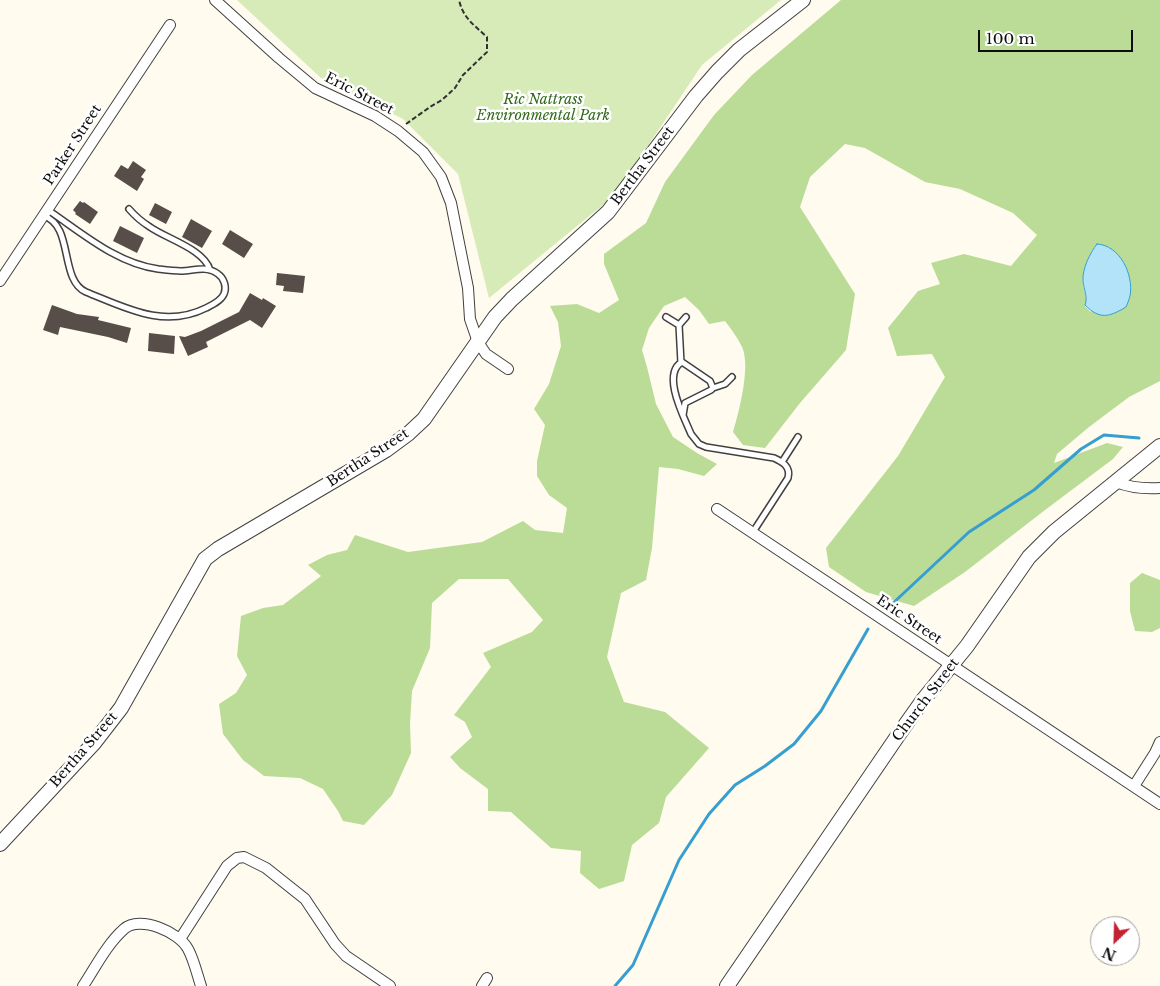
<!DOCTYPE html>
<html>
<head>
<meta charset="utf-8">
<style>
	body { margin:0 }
	#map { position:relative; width:1160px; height:986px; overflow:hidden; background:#fffbef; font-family:"Libre Baskerville",serif }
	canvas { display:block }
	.north { position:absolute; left:1090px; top:916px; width:50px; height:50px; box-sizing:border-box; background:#fff; border:1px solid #9f9f9f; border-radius:50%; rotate:204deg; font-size:14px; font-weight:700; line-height:20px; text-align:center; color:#0e0e0e }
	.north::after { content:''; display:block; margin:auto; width:18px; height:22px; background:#c32234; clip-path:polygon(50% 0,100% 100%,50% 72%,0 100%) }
	.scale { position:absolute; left:978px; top:30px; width:155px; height:22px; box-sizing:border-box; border:2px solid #0e0e0e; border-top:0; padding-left:6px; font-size:15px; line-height:18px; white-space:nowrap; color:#0e0e0e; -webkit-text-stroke:4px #fff; paint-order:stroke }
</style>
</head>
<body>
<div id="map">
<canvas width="1160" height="986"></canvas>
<div class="north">N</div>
<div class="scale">100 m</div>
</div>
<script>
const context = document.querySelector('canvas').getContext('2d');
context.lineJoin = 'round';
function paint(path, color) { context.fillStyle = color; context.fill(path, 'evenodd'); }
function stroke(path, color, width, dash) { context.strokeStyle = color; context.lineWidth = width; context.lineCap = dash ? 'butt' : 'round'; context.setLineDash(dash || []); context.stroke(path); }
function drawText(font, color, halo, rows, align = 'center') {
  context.font = font + ' "Libre Baskerville",serif'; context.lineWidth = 5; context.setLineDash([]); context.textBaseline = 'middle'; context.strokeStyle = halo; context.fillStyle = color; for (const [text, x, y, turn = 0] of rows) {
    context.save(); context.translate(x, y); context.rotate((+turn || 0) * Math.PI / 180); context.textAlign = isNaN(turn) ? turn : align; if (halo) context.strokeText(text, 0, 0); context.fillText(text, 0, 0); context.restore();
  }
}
paint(new Path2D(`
	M237,0h544l-79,65 -87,130 -126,103 -31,-124 -55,-55 -82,-41z`), '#d6ebb7');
paint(new Path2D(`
	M841,0h319v381l-31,16 -40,30 -32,27 -3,9 53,-20 16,4 -10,12 -68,51 -80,62 -51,34 -48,-14 -37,-25 -3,-19 72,-92 47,-79 -13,-23 -35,2 -9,-28 30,-37 22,-7 -9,-21 33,-9 47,12 26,-31 -24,-22 -53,-24 -35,-7 -60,-34 -20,-4 -35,33 -10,30 55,87 -9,56 -46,53 -35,45 -22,-3 -10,-13c6,-20 18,-66 9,-85 -4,-9 -11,-18 -17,-26l-16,3 -10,-14 -14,-13 -21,9 -15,22 -7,22 5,17 9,37 17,33 24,16 20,11 -13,12 -26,-7 -19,-2 -7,81 -6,32 -25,13 -14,64 17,45 41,10 44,36 -43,49 -7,26 -27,22 -8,36 -25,8 -19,-16 1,-22 -30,-3 -40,-36 -23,-1v-22l-28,-21 -10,-11 22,-20 -7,-15 -11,-7 37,-48 -8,-14 49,-21 11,-12 -35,-41h-49l-27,24 -2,45 -18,43 -2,32 1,30 -19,42 -28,30 -21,-4 -5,-10 -15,-22 -23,-11 -36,-2 -21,-16 -20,-26 -4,-30 17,-11 11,-18 -10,-19 4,-40 22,-8 20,-3 38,-29 -13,-11 19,-10 20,-5 8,-15 53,17 74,-10 41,-21 12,9 28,3 4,-25 -18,-13 -12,-19v-15l8,-36 -11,-16 15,-25 12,-38 -3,-24 -8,-16 27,-2 22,9 20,-13 -15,-36v-10l42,-31 19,-41 49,-67 38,-40zM1093,249l-2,63 -6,-6c4,-10 -4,-19 -2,-29 2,-11 6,-18 10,-28z
	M1142,573l18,7v48l-8,4 -17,-1 -5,-20v-28z`), '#badc96');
const water = new Path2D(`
	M1097,244c23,1 37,31 33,52 -1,3 -2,7 -4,11 -17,10 -26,13 -41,-2 3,-8 -1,-15 -2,-24 -1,-12 7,-28 14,-37z`);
paint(water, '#b2e3f8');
stroke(water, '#379ed1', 1);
stroke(new Path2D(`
	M891,605l78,-73 65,-42 47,-41 23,-14 35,3
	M615,986l18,-21 46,-105 30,-46 26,-29 30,-19 29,-22 27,-33 47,-82`), '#379ed1', 3);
paint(new Path2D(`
	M133,161l13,9 -5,7 3,2 -7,12 -23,-15 7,-11 7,4z
	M80,201l3,2 1,-1 14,10 -8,12 -15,-10 1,-1 -3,-3z
	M155,203l17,9 -6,12 -17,-9z
	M191,219l21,12 -10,17 -20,-11z
	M120,226l24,12 -7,15 -24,-12z
	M230,230l23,14 -9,14 -22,-14z
	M277,273l28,3 -2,17 -20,-2 1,-5 -8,-1z
	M250,293l12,7 1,-2 13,8 -14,22 -12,-8 -44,22 2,5 -20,9 -9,-20 6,1 16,-6 38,-19z
	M52,305l25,9 22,3 -1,3 33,8 -4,15 -19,-6 -48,-10 -2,8 -15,-5z
	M149,333l26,3 -1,18 -26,-3z`), '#574e4a');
const service = new Path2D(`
	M129,209c6,7 13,13 21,18 17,12 54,22 60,43
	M44,216c30,10 15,64 42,76 40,16 78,37 120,16 6,-3 15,-7 18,-14 3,-7 0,-16 -6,-20 -11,-9 -25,-3 -37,-3 -8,0 -15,-1 -23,-2 -42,-6 -76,-36 -110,-59
	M666,317l13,8 7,-8
	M679,325l2,38
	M713,388l12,-4 7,-7
	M683,415l2,-12 26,-13 2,-2 -3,-7 -28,-19c-21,12 2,55 9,72l8,10 7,3 68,11c9,4 17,9 14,20l-35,54
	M782,462l16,-25`);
const minor = new Path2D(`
	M215,0l64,58 36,30 60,28 23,15 25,21 18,25 10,26 17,85 2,31 8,23 8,12 22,15
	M0,281l170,-256
	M1116,482c15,6 28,7 44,6
	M717,509l443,295
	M1134,786l21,-33 5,-11
	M180,939l47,-73 10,-8 7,-1 22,11 39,31 30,45 11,12 44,30
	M83,986c12,-18 24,-42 41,-57 16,-14 55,3 64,20 6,11 9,25 13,37
	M482,986l5,-8`);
const tertiary = new Path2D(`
	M0,844l94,-101 27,-35 84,-149 13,-10 168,-99 23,-17 15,-14 71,-102 17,-18 96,-87 88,-116 21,-24 22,-22 64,-50
	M727,986l172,-252 24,-34 44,-54 62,-89 25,-25 106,-86`);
stroke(service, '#414141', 8);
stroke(minor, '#414141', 12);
stroke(tertiary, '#414141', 16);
stroke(new Path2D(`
	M406,124l24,-17 12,-7 13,-12 8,-13 24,-23v-15c-13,-12 -24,-19 -28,-37`), '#303030', 2, [5, 2.5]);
stroke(service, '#fff', 5);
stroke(minor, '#fff', 10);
stroke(tertiary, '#fff', 14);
drawText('14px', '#0e0e0e', '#fff', [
	["Eric Street",359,94,27],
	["Parker Street",73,145,-57],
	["Bertha Street",643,166,-53],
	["Bertha Street",368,458,-33],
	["Eric Street",909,620,34],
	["Church Street",926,700,-53],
	["Bertha Street",84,750,-49]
]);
drawText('italic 14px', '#31681c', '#fff', [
	["Ric Nattrass",543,100],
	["Environmental Park",543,116]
]);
</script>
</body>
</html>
